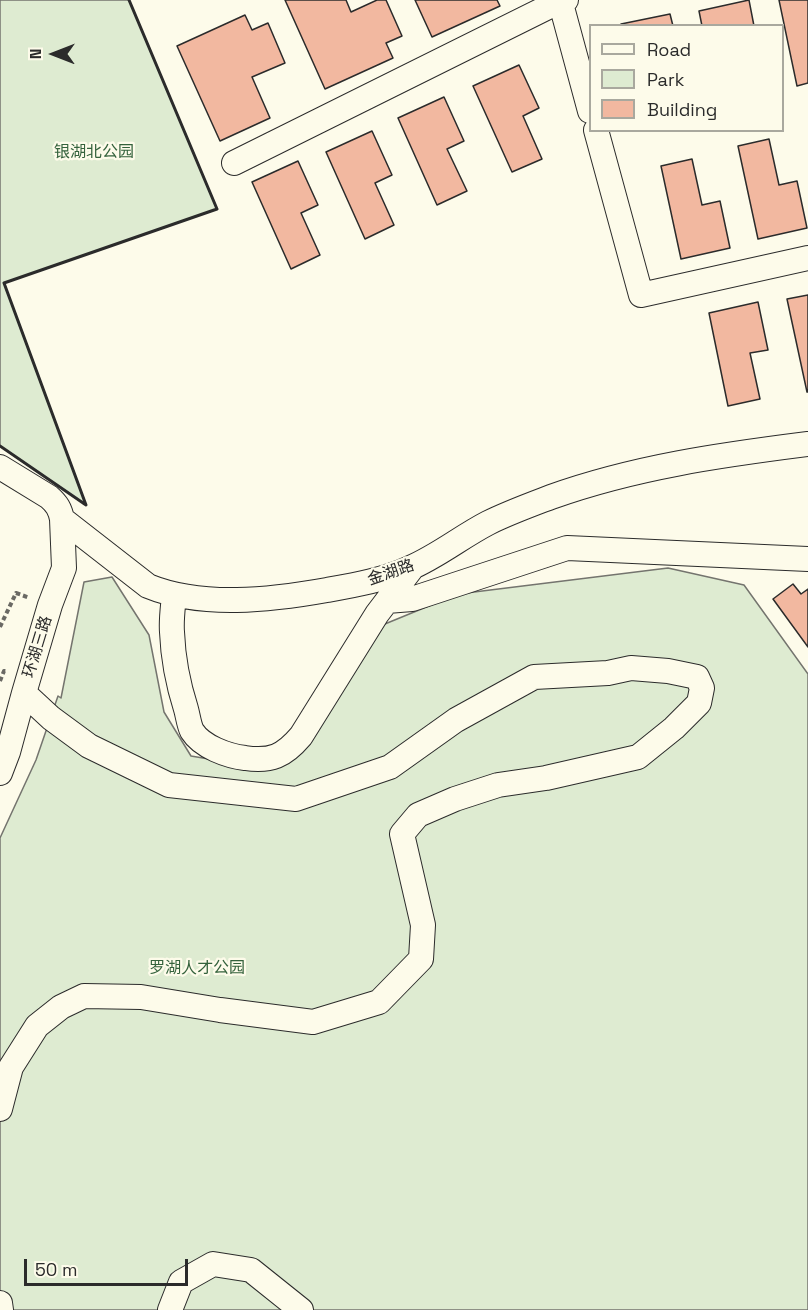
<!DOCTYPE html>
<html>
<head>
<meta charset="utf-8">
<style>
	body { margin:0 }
	#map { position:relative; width:808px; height:1310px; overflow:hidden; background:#fdfbea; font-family:"Space Grotesk",sans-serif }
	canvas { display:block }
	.legend { position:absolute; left:589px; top:24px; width:195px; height:108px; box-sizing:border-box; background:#fdfbea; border:2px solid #a9a89e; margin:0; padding:8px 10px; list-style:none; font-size:18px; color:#2b2b2b }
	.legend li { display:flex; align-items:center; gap:12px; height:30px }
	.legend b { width:30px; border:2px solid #a9a89e }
	.north { position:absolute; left:24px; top:24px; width:60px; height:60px; -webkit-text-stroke:4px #fdfbea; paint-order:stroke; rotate:270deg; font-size:16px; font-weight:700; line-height:24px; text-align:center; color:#2b2b2b }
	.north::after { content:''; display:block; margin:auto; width:21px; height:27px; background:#2b2b2b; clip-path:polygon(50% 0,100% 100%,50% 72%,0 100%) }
	.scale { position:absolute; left:24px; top:1259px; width:164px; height:27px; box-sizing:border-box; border:3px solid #2b2b2b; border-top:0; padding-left:8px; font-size:18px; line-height:21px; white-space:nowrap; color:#2b2b2b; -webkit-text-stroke:4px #fdfbea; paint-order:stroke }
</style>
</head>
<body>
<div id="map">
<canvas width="808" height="1310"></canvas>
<ul class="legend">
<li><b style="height:8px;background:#fdfbea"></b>Road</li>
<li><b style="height:16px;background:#deebd1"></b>Park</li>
<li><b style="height:16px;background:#f2b8a0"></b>Building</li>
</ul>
<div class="north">N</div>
<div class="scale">50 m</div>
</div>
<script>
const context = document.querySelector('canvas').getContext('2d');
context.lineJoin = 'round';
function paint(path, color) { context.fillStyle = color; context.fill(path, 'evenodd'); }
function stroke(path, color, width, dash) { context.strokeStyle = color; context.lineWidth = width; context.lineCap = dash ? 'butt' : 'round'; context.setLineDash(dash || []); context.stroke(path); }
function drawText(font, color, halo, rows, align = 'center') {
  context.font = font + ' "Space Grotesk","Noto Sans SC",sans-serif'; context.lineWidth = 4.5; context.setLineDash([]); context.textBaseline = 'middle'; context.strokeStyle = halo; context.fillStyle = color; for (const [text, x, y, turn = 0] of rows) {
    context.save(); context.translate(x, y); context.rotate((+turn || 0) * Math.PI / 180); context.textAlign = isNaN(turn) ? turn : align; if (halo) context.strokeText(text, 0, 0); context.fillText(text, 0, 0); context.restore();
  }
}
const green = new Path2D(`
	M0,0h129l88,209 -213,74 82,222 -86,-59z
	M668,568l76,17 64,89v636h-808v-472l36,-78 22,-64 3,2 23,-116 28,-5 37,58 15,77 27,44 77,13 112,-143 78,-32z`);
paint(green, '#deebd1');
stroke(green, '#74746e', 1.5);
const building = new Path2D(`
	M285,0h61l5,12 26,-12h9l16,36 -16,7 7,15 -68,31z
	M415,0h82l3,6 -68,31z
	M749,0l5,26h-52l-3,-15z
	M779,0h29v83l-11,3z
	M670,14l3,12h-52v-2z
	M245,15l7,15 16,-7 17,40 -33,14 18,41 -50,23 -43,-95z
	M519,65l20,43 -16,8 19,43 -30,13 -39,-86z
	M444,97l20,44 -17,8 20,42 -30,14 -39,-87z
	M372,131l20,44 -17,8 19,42 -29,14 -39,-87z
	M769,139l10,46 18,-4 10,47 -49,11 -20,-93z
	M692,159l10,46 18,-4 10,47 -49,11 -20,-93z
	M298,161l20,44 -17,8 19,42 -29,14 -39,-87z
	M808,295v97h-1l-20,-93z
	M758,302l10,48 -18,3 10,46 -32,7 -19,-93z
	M793,584l8,10 7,-5v58l-35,-48z`);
paint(building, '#f2b8a0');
stroke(building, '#2b2b2b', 1.5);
const minor = new Path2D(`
	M560,0l30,111
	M596,130l45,165 167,-37
	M234,163l326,-162 6,-1
	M0,467l49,30c8,7 11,12 13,22l86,67c54,22 123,14 179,4 28,-5 57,-10 83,-22 28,-12 51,-31 78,-45 20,-10 42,-18 63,-26 84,-30 170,-42 257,-53
	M174,595c-1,12 -3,25 -2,37 1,26 6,52 14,77 2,7 3,16 6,22 10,16 36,25 53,27 26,4 39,-2 56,-22l76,-122 35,-46
	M387,601l25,-2 155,-51 241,11
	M0,773l8,-21 16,-59 26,-88 14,-37 -2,-49
	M0,1109l11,-42 26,-41 24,-19 23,-11 57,1 79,13 93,12 66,-20 42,-43 2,-34 -21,-91 16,-19 37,-16 43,-14 48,-7 92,-21 36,-29 25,-25 3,-15 -5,-11 -29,-6 -37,-3 -23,5 -74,4 -78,43 -66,47 -94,32 -127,-14 -80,-39 -38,-28 -27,-25
	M0,1303l1,7
	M170,1310l11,-28 32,-18 38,6 50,40`);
stroke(minor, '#2b2b2b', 26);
stroke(new Path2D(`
	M0,627l16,-34 14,5
	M0,681l4,-10 4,1`), '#6a6964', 4, [4.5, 3]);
stroke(minor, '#fdfbea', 24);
stroke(new Path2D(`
	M0,446l86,59 -82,-222 213,-74 -88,-209`), '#2b2b2b', 3);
drawText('16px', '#34623c', '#fdfbea', [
	["银湖北公园",94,153],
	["罗湖人才公园",197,969]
]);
drawText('16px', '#2b2b2b', '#fdfbea', [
	["金湖路",391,573,-19],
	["环湖三路",38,647,-73]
]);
</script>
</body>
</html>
